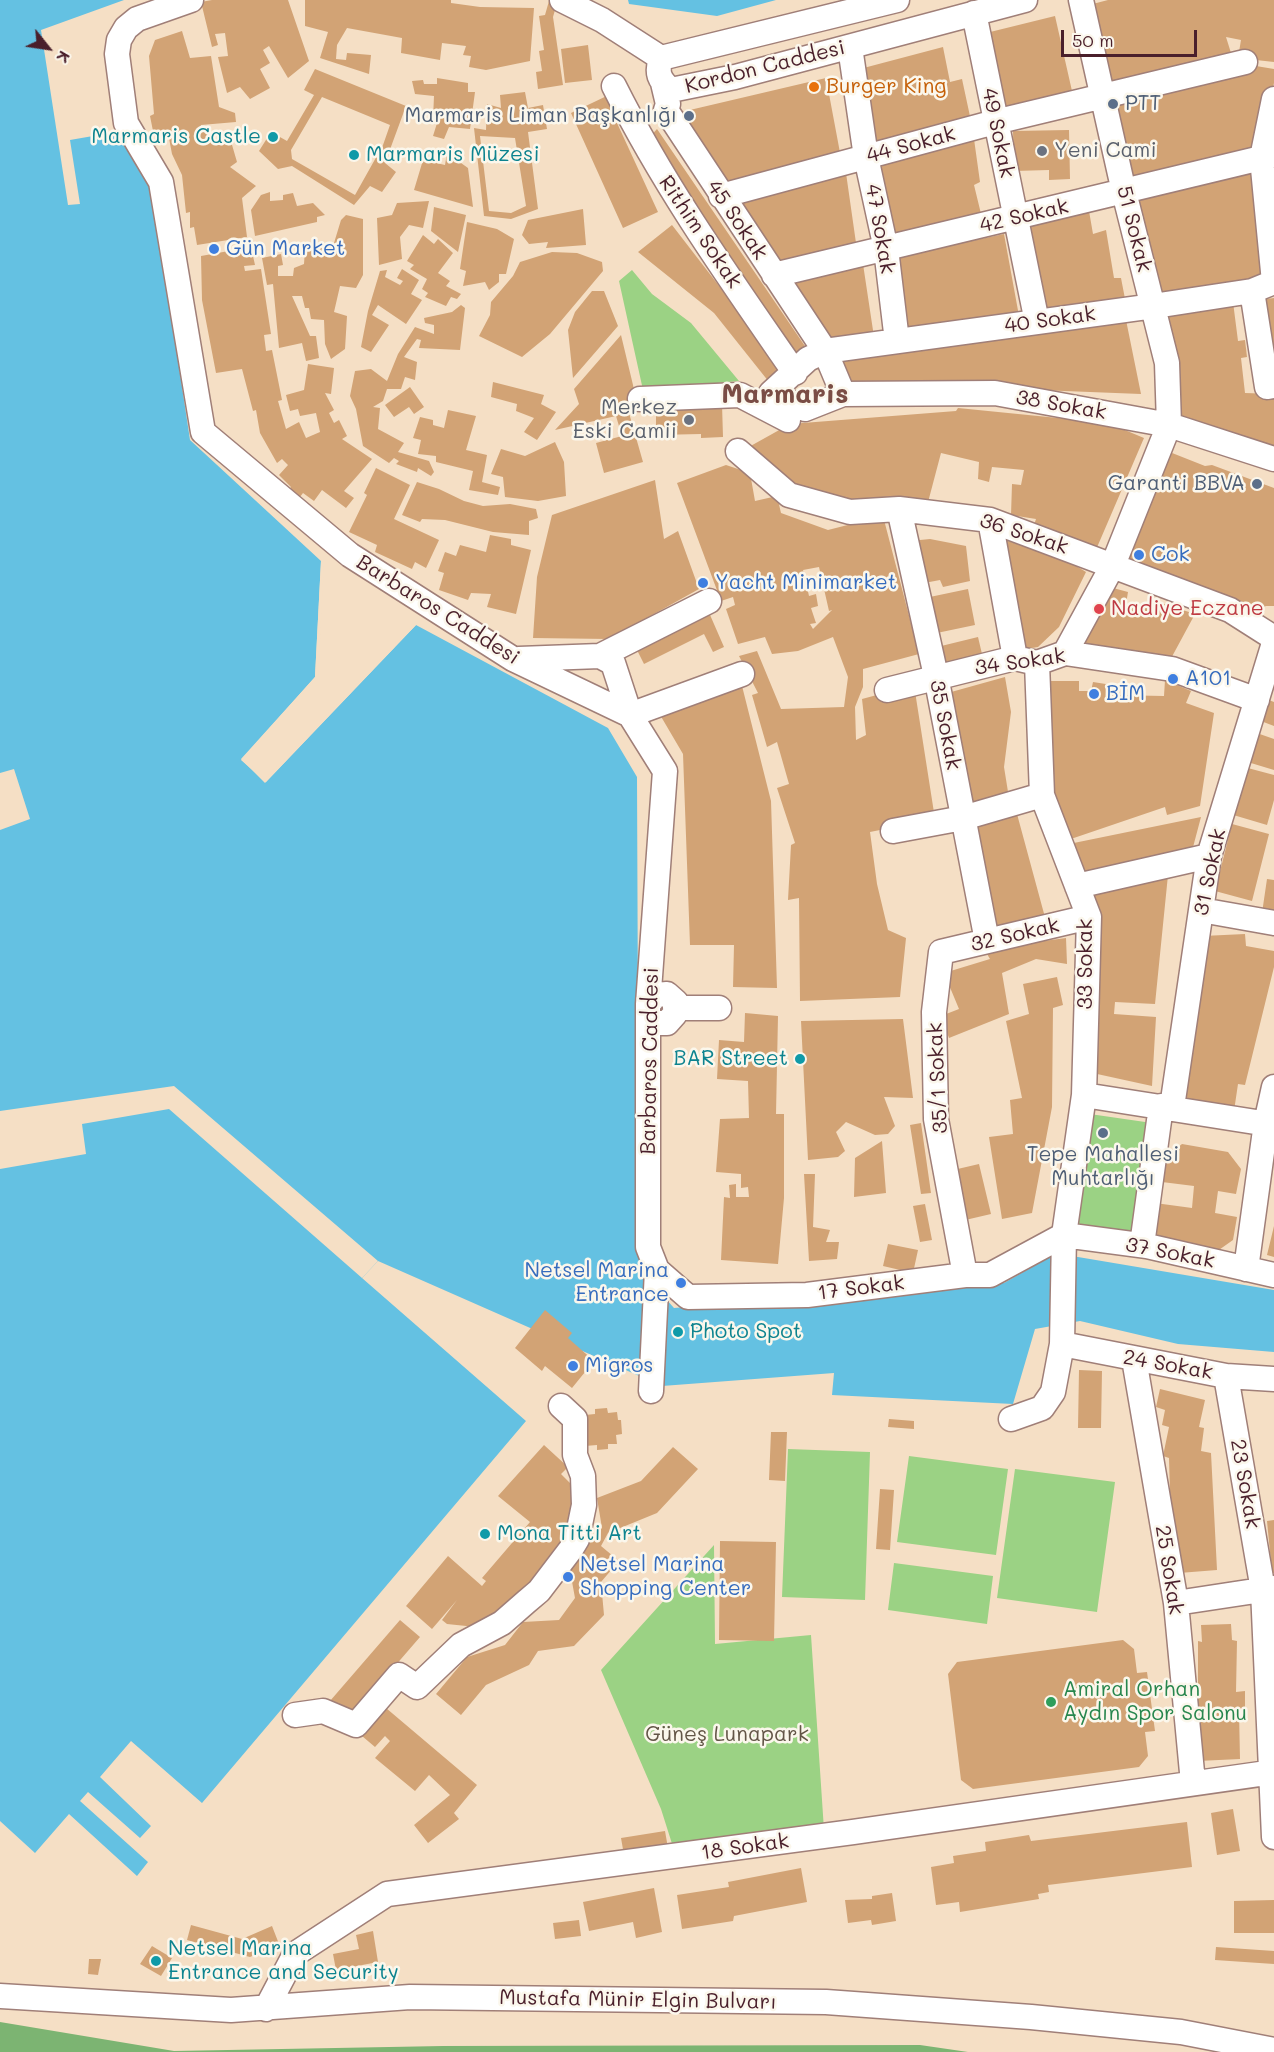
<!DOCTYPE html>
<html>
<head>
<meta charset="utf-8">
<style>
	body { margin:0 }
	#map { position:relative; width:1274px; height:2052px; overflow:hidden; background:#f5dfc5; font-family:Mali,sans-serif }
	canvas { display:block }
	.north { position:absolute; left:18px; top:18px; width:60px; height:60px; -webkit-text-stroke:4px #fbf7ec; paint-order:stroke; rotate:120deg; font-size:16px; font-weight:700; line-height:24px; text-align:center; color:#4a1f2b }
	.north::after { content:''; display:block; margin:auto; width:21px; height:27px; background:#4a1f2b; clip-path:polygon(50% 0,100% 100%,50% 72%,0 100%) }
	.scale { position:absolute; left:1061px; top:30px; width:136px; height:27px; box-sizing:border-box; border:3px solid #4a1f2b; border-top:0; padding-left:8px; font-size:18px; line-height:21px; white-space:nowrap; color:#4a1f2b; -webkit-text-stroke:4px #fbf7ec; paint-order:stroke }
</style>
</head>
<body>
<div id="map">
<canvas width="1274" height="2052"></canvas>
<div class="north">K</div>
<div class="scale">50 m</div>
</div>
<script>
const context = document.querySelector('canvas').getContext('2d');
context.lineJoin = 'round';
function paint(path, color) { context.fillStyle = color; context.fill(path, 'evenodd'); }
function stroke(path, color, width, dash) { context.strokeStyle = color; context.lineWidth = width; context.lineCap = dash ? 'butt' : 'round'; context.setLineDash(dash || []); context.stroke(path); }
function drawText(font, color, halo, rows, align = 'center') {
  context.font = font + ' Mali,sans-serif'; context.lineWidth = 5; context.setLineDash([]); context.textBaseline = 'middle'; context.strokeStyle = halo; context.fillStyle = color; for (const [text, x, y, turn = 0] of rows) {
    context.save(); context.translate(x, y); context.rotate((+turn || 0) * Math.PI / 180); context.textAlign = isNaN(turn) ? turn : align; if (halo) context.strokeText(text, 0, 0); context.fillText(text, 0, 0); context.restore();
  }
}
paint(new Path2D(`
	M632,270l20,24 39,29 48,58 -96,9 -24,-109z
	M1083,1113l69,10 -16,111 -69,-10z
	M788,1449l82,3 -5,148 -83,-3z
	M909,1456l99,13 -12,86 -99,-13z
	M1015,1469l100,13 -18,130 -100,-14z
	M714,1545l1,99 96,-9 13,195 -150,20 -13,-41 -60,-139z
	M894,1563l99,13 -6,48 -99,-14z`), '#9bd284');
paint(new Path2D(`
	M0,2022l174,29 269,-5 477,-1 48,7h-968z`), '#7cb472');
paint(new Path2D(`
	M0,0h124l-83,30 27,175 12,-1 -10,-64 46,-8 36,55 38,253 131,121 -6,116 -74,83 25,22 150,-157 192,103 29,49 2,492 35,39 158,-13 1,-10 171,-2 46,-26h28l196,33v62l-96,-8 -98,-23 -45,8 -22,75 -181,-9 2,-22 -172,13 -284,-125 -16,17 164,143 -324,382 -71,-62 -31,36 51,49 -11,12 -52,-46 -8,9 68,61 -11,14 -68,-62 -34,39 -35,-32z
	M628,0h148l-59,16 -88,-12z`), '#64c1e2');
paint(new Path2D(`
	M321,561l3,2 -6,115 -73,81 20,19 149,-154 2,1 -151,158 -24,-24 74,-82z
	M14,769l16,50 -30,11v-57z
	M174,1086l204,175 -16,17 -193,-169 -87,15 4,30 -86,15v-58z`), '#f5dfc5');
paint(new Path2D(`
	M212,0h76l21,61 -21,17 -19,-32 -6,4 7,13 -10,6 10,19 -20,11 -10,-12 -13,6 -9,-36 10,-1 -3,-23 -10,1 3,11 -6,2 -11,-45z
	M305,0h146v3l29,4 54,1 -4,53 -44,9 -17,-3 2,-11 -8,-1 3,-9 -24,-3 -2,17 -39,-7 1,-15 -55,-10 -10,17 -1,14 10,1 1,-7 24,2 -2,19 -49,-16 8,-26 -23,-6z
	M1108,0h166v62l-36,-4 3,-18 -15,-3 5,16 -124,36 -22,-83z
	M549,1l8,2 -4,14 10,68 -25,4 -2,-17 6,-1 -3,-20 5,-1 -5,-34 6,-1z
	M1055,16l17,75 -72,19 -18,-76z
	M182,31l8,27 21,-2 8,51 16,6 1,9 -35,3v7l6,-2 2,12 21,-4 7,24 -7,5 26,19 -14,12 5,39 -50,8 -3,-18 -4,1v-16l-4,1 -4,-38 -10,-21 -4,-21 -14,3 -4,-20 4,-2 -5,-58 6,-16z
	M588,45l4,35 -27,3 -4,-34z
	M943,47l7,35 12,-3 9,42 -99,29 -16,-80z
	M1244,64l30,5v14l-15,72 -133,32 -15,-87z
	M315,69l91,37 -21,57 11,9 -14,20 -12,-6 -16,19 -62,-39 -14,3 -19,-18 12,-19 16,9 27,-46 -10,-5zM322,97l68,28 -7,20 -28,50 -63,-36 -1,-9z
	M437,78l31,5v9h7l-5,37 -21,-2 -5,12 -11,-3 5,-16 -5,-1 1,-23 -19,-2 -3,-13 11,-1 1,4h13z
	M826,78l15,80 -119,32 -45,-77z
	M525,92l3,16 15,-3 4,24 -19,3 10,77 -27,10 -27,-3 -10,-88 12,2 1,-26 14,4 -1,-13zM480,136l35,2 11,68 -15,7 -22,-2z
	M613,93l12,26 -8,4 41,89 -35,16 -52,-115z
	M657,129l152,223 -15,11 -148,-222z
	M1069,130l1,49 -21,1v-10l-35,1 -1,-40z
	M974,139l6,43 -6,3 8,33 -93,25 -14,-78z
	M447,153l21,15 5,39 -59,-17 9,-30 22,5z
	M1255,168l4,28 -6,2 10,85 -106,20 -28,-108z
	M846,173l11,77 -81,21 -43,-67z
	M270,192v9l13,-1v-5l10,-2 4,13 16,-3 12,12 -8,2v5l-62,14 -4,-26 10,-15z
	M429,201l-6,27 -14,-3 -9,12 2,22 -23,6 -2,-47 15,-3 5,-12z
	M434,207l32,8 -8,37 -27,-21z
	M583,209l3,36 -40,3 2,-6 -19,2 -7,-9 6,-15z
	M1089,211l4,23 13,-4 8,48h7l5,26 -85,12 -17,-91z
	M346,215l17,4v56l-7,13 -16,-2 -6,26 13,4 -2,33 -14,10 -6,-15 -1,-24 -13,-1 -2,-11h-4l-3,-12h-10l18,40h6l3,22 -13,3 -4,-18 -23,5 -6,-64 -6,1 -5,-27 19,-4 2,11 -5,1v10h15l1,-8 10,-4 1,-15 29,-6 7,-23z
	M467,222l30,7 17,10 -8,35h-7v8l-10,8 -4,-8 -22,4 3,-15 -6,-2z
	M672,225l112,145 -15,12 -55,-69 -76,-61z
	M1004,234l15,82 -118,20 -10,-78z
	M423,235l11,9 4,-5 15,14 -15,20 12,8 -4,5 15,8 -4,5 -6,-2 -5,9 -21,-9 3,-4 -6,-4 5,-10 -17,-10 4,-4 -7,-4z
	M251,247l4,18 -11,1 1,5 16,-2 10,65 -7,1 2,16 6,-1 10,50 -4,1 8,28 13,-7 7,16 14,-6 -4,-19 -16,3 -2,-7 -8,2 -4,-16 18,-5 4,-26 26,4 -3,26 -6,-1 9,17 -5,3 5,10 5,-3 8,16 -5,3 30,20 -28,32 10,7 -8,10 -24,-18 -8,11 -11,-8 -7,9 -10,-8 5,-7 -12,-12 9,-10 -6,-6 -5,4 -17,-30 -4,-23 -3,1 -11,-42 -26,4 -14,-73 -1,-44z
	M552,252l25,1 25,9 1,9 -53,63 -28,23 -43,-21 11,-21 1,-13 22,-26 7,-14z
	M863,264l11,73 -46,9 -44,-64z
	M402,269l17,11 -8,14 11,6 -16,24 -28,-19 -6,10 17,10 -18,27 -10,-5 7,-36 12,-40 7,-1 -2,7 15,8 3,-4 -6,-3z
	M592,291h12l14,35 -45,52 -5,-48 7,-18z
	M1274,298v79l-16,-77z
	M1233,302l5,39 7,-1 2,17 -6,1 4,35 29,1v57l-100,-29 -15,-110z
	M461,305l4,3 -5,42 -41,-2 2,-8 -4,-1 -13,18 13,5 -2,18 -10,-3 -4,12h-14l-4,12 -10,6 7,1 -2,21 26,14 -6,9 31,9 5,11 -3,4 -13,-8 -1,4 -21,-8 3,-3 -5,-3 -5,5 -26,-17 -7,-37 -6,-13 5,-25 16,-2 16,12 11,-27 17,-27 19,7v-9l-9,-2 -1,-5 28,-6z
	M1126,320l15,74 -153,-6 -142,1 -14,-31z
	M621,335l18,75 -10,3 14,49 -39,11 -8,-30 26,-7 -6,-20 -61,14 24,-26 -5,-15z
	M493,382l51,13 -3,9 15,8 -19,28 -13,-8 10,-14 -18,-7 1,-7 -26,-7z
	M410,387l14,20 -10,7 -5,-7 -15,10 -9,-12z
	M722,404l1,33 -22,1v-4l-45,1v-29z
	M958,408l150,15 36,15 -49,114 -63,-21 4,-12 -25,-4 1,-31 9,1 3,-15 -32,-3 -3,15 -11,-3 1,-17 -38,-9 -14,53 -100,-3 -30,-11 -50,-44 43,-24 166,-13z
	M448,410l28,6 -10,34 21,5 -5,27 18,5 -2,8 -29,-5 4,-19 -37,-9v-6l-18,-2 3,-14 -8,-2 7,-21 13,3v5l11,3z
	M555,442l9,20 2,34 -28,5 -33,-4 -2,-20 -12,-3 10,-25 24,7z
	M1162,449l43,17 7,-1 62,23v118h-8l-15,7 -131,-52z
	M726,465l24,8 5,28 22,-5 4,17 47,17 55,-14 36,138 -56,15v18l-8,20 1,33 10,-5 -4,-36 52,-14 21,134 -65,13 7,52 11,46 18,8 -6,59 -100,4 -1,-103 -11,2 3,-55 4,-2 -18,-55 12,-4 -12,-42 -10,5 -15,-52 6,-2 -19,-37 18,-5 24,58 63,-2 4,-30 -15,-40 -35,14 -26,3 -7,-17 -27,7 -12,-35 9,-4 -2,-8 -12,4 -44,-118zM819,567l10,44 3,-1 -19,19 -3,-5 6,-1 -5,-15 7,-2 -2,-12 -7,2 -6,-26z
	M376,468l34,17 -16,34 45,21 -13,28 -11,-6 -3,7 -37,-17 2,-7 -28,-13 18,-37 -3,-2z
	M655,480l9,59 14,-8 21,58 -90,50 -76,-1 4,-61 15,-62z
	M417,482l22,7 25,12 19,5 27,-2 26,5 2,9 -9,3v14l-36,-3 -48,-12 -23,-1 -2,3 -18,-7z
	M490,535l21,4v6l20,5 -15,64 -29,-7 4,-13 -20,-1 -3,7 -29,-10 5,-17 -6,-2 7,-19 11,4 4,-11 26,7z
	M930,539l36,7 4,35 -27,6 -3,-7 -21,4 -9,-43z
	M1002,539l66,22 18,11 -27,55 -21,20 -18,3z
	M1113,588l15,4 -2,12 23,2 3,-6 43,14 -27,50 -92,-15z
	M968,589l7,36 -43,9 -7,-36z
	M707,608l17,39 -11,5 -9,-18 -60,30 -8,-16z
	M978,637l4,17 -45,10 -4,-16z
	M1005,677l6,35 -7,55 5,31 -41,10 -24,-114z
	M740,678l31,123 6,187 -44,-1 1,-42h-44l-7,-191 -27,-46z
	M1165,680l26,11 -5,12 28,10 -14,93 -33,9 -2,-8 -100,34 -20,-50 -1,-110h35v10h12l2,-9 19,3 -1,10 53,1z
	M1261,697l13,5v24l-21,-8z
	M1251,731l23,8v31l-33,-10z
	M1244,767l30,8v25l-7,25 -37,-11z
	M1017,814l29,107 -57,13 -18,-106z
	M1201,817l-9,34 -114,28 -14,-34z
	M1232,824l37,10 -17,67 -37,-10z
	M1168,875l-13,129 -40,-2 -1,12 42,3 -4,69 -64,-14 -3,-179z
	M1267,879l7,1v35l-12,-2z
	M1245,934l1,12 28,5v16l-29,118 -7,-1 -4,27 -57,-9 26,-166z
	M1066,938l1,26 -31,-5 -34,14 7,41 -60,24 -8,-22 18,-7 -15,-36 46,-14 -6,-10z
	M1057,977l6,28 -10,3 -1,99 -20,106 -30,6 -13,-82 24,-3 -3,-34 12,-2 -16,-77 23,-7 -6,-30z
	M745,1013l33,3 -2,98h8v84l-6,66 -57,-4 3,-63 6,1 -1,-13 7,-1v13h13l-1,-10 -7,1v-14l-25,-2 4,-53 29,-1 -1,-37 -31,-2 2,-39 25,2z
	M903,1019l10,79 -29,-1 11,29 -7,8 -13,1 -29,-13 -10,10 9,19 -7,6 -30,3 -7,-139z
	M921,1123l10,70 -10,1 -11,-69z
	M882,1141l4,52 -32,4 1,-39z
	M1182,1144l46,8 13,17 -5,25 -18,-3 -3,22 22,4 -4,23 -17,12 -52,-6 -12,-18 3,-25 37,5 2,-22 -32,-4 4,-25z
	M979,1164l12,50 -30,7 -12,-50z
	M804,1174h11l-2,53 17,3 -4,12h13l-2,17 -28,2z
	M925,1204l7,36 -12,2 -7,-36z
	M1274,1226v31l-7,-2z
	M888,1244l30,6 -5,23 -30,-7z
	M545,1310l27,23 -4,5 26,23 -22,27 -27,-22 -3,5 -27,-23z
	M1079,1370l23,1 -1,57h-23z
	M1160,1389l45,11 -6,27 5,1 -3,23 10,2 6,117 -38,3 -8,-42 -2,-73 -6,-2 6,-29 -7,-2 3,-15 -9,-3z
	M607,1408l1,5 9,-1 1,8h3l1,14 -6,1 1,9h-9v5l-11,1v-5l-12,1v-31l10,-1v-5z
	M889,1419l25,2v8l-26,-2z
	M771,1432h16l-2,49 -16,-1z
	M544,1445l24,22 -7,7 10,10 4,10 -7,43 -55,67 -37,23 -29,-3 -5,-4 15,-20 -25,29 -26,-23 42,-50 34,30 4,-5 -4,-3 48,-56 -32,-26z
	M673,1447l25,22 -41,44 -49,20 -7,13 18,15 -18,21 3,33 -30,31 -36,5 -9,14 -43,20 -25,30 -25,-21 31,-37 38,-12 18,-23 36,-2 16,-22 -6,-33 33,-37 -5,-30 44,-17z
	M880,1489l14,1 -4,60 -14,-1z
	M1274,1520v53h-2l-5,-52z
	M720,1541l56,1 -2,99 -55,-1z
	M400,1620l20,17 -70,81 -20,-17z
	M1231,1624l1,16 5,1 -1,51 9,-1v20h-6l1,48 -42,2v-120l4,1 -1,-17z
	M1123,1640l11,9 3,24 10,-1 8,59 -10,1 3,24 -9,11 -166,22 -12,-9 -13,-106 9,-12z
	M386,1708l91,77 -23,28 5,6 -31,24 -14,-18 36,-30 -21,-20 -14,16 -40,-33 15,-17 -5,-5 -10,11 -13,-11z
	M1233,1809l7,42 -23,4 -6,-42z
	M1187,1822l5,45 -144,18 1,7 -11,2 1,5 -79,13 -1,-10 -23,3 -5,-38 23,-4 -1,-7 33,-5 -1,-9 44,-7 2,6z
	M665,1831l3,17 -44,7 -3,-17z
	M801,1868l6,34 -73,14 -1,5 -51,8 -5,-34 52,-8 -1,-5z
	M654,1888l8,44 -26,6 -3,-16 -44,9 -6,-29z
	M892,1893l4,28 -24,4 -1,-5 -23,3 -3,-23 27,-1v-3z
	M1274,1900v33h-40v-32z
	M579,1920l2,16 -26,3 -2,-16z
	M191,1925l51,14 30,-13 7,18 -29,13 -63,-17z
	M373,1931l5,31 -42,8 -3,-16 26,-5 -3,-14z
	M152,1946l20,12 -11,18 -21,-12z
	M1216,1947l58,4v13l-59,-4z
	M89,1959h12l-3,16 -10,-1z`), '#d2a375');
const minor = new Path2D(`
	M191,0l-54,19 -11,9 -7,12 -2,14 9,69 35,59 42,250 147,123 163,104 117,56 35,56 -17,233v243l9,23 31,27 119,-2 158,-20h25l74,-40
	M562,0l40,20 59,38
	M974,13l63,309
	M850,47l16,110 20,92 11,92
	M661,58c-5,15 -2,22 10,32l64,-13 290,-77
	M661,58l236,-58
	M663,83l5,21 -2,6 159,241 329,-45 98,-15 22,-9
	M614,86c51,102 116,193 181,287
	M721,196l274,-74 250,-60
	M774,275l500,-120
	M1274,282l-12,-124 12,-59
	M1252,291l15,96 7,-1
	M825,351l18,43 -38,15 -34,-16 37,-34z
	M843,394l152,-1 174,32 105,34
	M640,399l100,-4 48,25
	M738,451l51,44 61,17 49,-3 91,11 240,90 44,28
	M899,509l37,167 51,265
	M990,520l25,138
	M1065,653l48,-88 56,-140 -2,-62 -43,-171 -43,-192
	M600,656l13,7 17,52 112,-41
	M519,659l81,-3 109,-55
	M887,690l128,-32 22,5 28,-10 107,16 85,31
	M893,831l70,-13 79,-23
	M1077,886l132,-30
	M1201,910l73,13
	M675,1008h44
	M648,1017l8,6h11l8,-9 1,-12 -9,-8 -11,1 -8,9
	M1084,1095l190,30
	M1172,1107l37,-251 65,-213
	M1064,1235l83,11 127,29
	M1142,1245l19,-139
	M1246,1269l20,-146 8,-36
	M965,1275l-29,-156 -2,-107 7,-60 148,-35
	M1062,1344l164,32 48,3
	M1134,1359l42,244 17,180
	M1226,1376l37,214 11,247
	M651,1391l6,-121
	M1011,1419l31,-11 11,-16 9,-48 2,-109 20,-140 5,-178 -47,-122 -5,-132
	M1176,1603l98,-15
	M295,1715l28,-4 33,14 43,-50 18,12 44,-42 41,-22 24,-21 13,-11 32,-42 6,-10 7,-34 -1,-29 -8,-21v-36l-14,-13
	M0,1996l231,14 179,-13 416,5 205,15 150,15 93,18
	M266,2009l29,-55 92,-60 466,-62 421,-60`);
stroke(minor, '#a07f78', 27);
stroke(minor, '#fff', 24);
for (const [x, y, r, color] of [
	[814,87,6,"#e8710a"],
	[1113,104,6,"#5c6f8a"],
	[689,116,6,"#5c6f8a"],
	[273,137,6,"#0f9aa8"],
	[1042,151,6,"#6b7280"],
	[354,155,6,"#0f9aa8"],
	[214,249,6,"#3f7fe0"],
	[689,420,6,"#6b7280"],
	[1257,484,6,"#5c6f8a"],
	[1139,555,6,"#3f7fe0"],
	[703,583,6,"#3f7fe0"],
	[1099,609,6,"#e0444e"],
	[1173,679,6,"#3f7fe0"],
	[1094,694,6,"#3f7fe0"],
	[800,1059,6,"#0f9aa8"],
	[1103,1133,6,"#5c6f8a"],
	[681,1283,6,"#3f7fe0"],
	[678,1332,6,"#0f9aa8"],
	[573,1366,6,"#3f7fe0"],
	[485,1534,6,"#0f9aa8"],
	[568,1577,6,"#3f7fe0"],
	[1051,1702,6,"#2e9e5b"],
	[156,1961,6,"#0f9aa8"]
]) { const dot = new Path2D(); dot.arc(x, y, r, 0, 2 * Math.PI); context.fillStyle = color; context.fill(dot); stroke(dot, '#fbf7ec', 2); }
drawText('21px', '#4a1f2b', '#fbf7ec', [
	["Kordon Caddesi",765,67,-14],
	["49 Sokak",998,133,78],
	["44 Sokak",911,145,-15],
	["42 Sokak",1024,216,-13],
	["45 Sokak",737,220,56],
	["47 Sokak",880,229,80],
	["51 Sokak",1134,229,76],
	["Rithim Sokak",700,232,56],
	["40 Sokak",1050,320,-8],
	["38 Sokak",1061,405,10],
	["36 Sokak",1024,534,18],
	["Barbaros Caddesi",438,610,32],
	["34 Sokak",1020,662,-8],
	["35 Sokak",945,725,79],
	["31 Sokak",1210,872,-78],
	["32 Sokak",1015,935,-13],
	["33 Sokak",1086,964,-90],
	["Barbaros Caddesi",650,1061,-89],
	["35/1 Sokak",938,1078,-93],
	["37 Sokak",1170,1253,11],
	["17 Sokak",861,1288,-7],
	["24 Sokak",1168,1365,10],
	["23 Sokak",1245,1484,80],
	["25 Sokak",1169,1570,81],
	["18 Sokak",745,1847,-8],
	["Mustafa Münir Elgin Bulvarı",638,2000,1]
]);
drawText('21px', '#c56008', '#fbf7ec', [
	["Burger King",826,87]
], 'left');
drawText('21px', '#4e5e75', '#fbf7ec', [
	["PTT",1125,104,"left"],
	["Marmaris Liman Başkanlığı",677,116],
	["Garanti BBVA",1245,484],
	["Tepe Mahallesi",1103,1155,"center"],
	["Muhtarlığı",1103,1179,"center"]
], 'right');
drawText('21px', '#0d838f', '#fbf7ec', [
	["Marmaris Castle",261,137,"right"],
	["Marmaris Müzesi",366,155],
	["BAR Street",788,1059,"right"],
	["Photo Spot",690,1332],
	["Mona Titti Art",497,1534],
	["Netsel Marina",168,1949],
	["Entrance and Security",168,1973]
], 'left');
drawText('21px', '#5b616d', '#fbf7ec', [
	["Yeni Cami",1054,151],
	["Merkez",677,408,"right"],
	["Eski Camii",677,432,"right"]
], 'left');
drawText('21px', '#366cbe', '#fbf7ec', [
	["Gün Market",226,249],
	["Cok",1151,555],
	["Yacht Minimarket",715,583],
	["A101",1185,679],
	["BİM",1106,694],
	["Netsel Marina",669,1271,"right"],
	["Entrance",669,1295,"right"],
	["Migros",585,1366],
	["Netsel Marina",580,1565],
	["Shopping Center",580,1589]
], 'left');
drawText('21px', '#be3a42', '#fbf7ec', [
	["Nadiye Eczane",1111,609]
], 'left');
drawText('21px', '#27864d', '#fbf7ec', [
	["Amiral Orhan",1063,1690],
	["Aydın Spor Salonu",1063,1714]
], 'left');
drawText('21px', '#625546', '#fbf7ec', [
	["Güneş Lunapark",727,1735]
]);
drawText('bold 27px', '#7a4d45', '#fbf7ec', [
	["Marmaris",785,395]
]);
</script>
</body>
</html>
